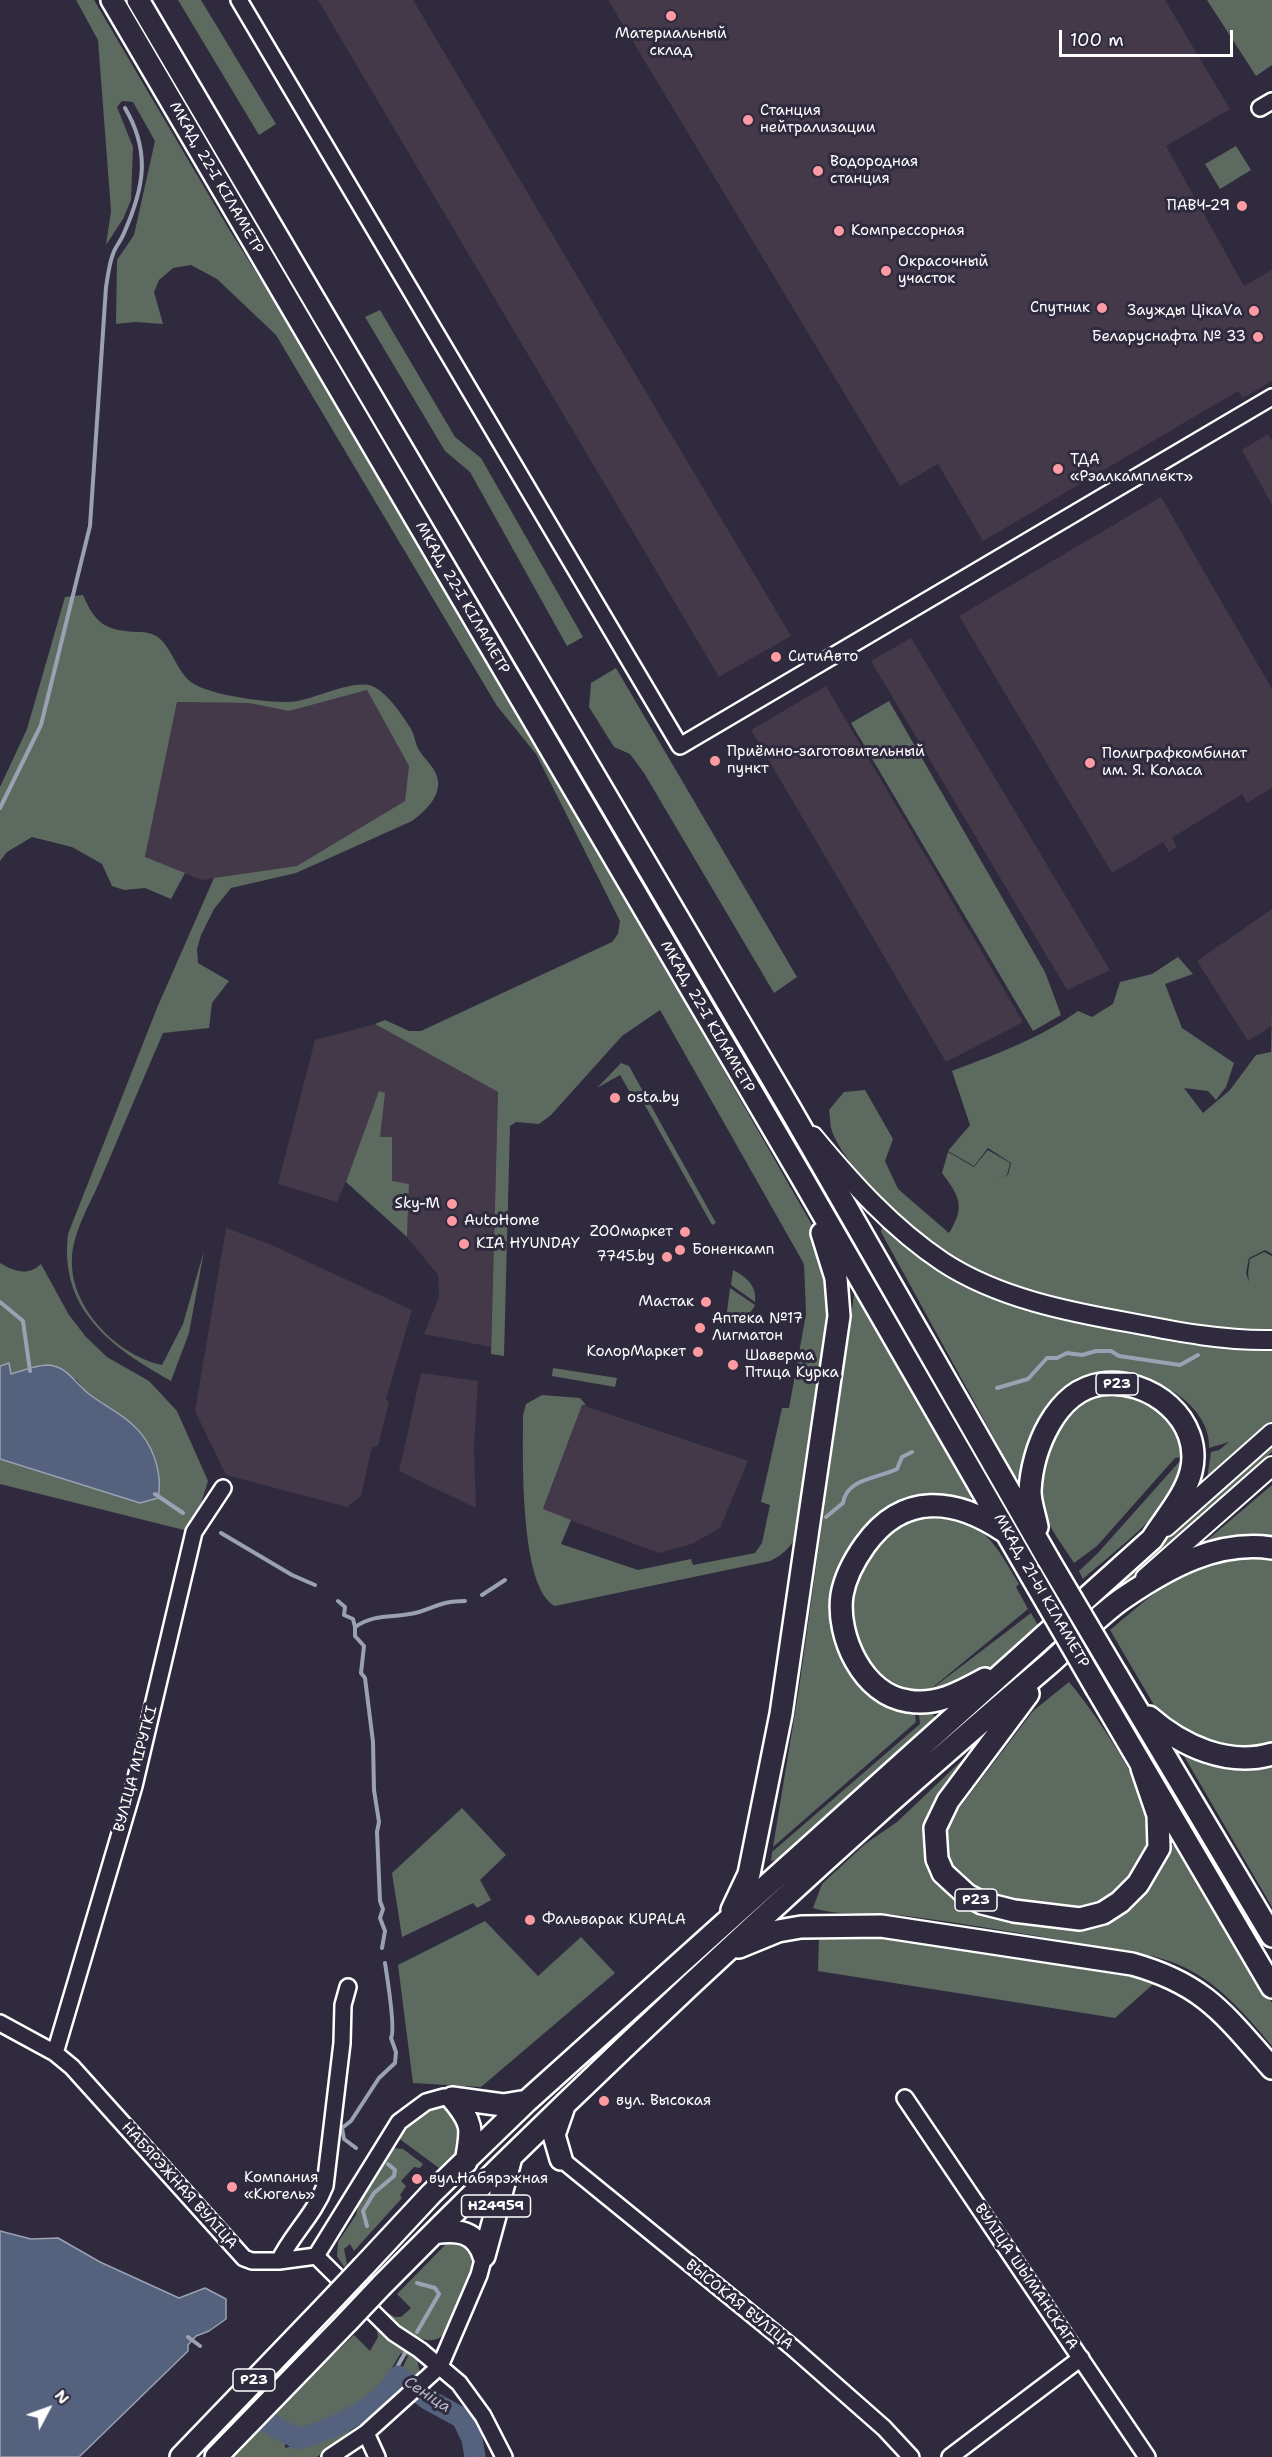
<!DOCTYPE html>
<html>
<head>
<meta charset="utf-8">
<style>
	body { margin:0 }
	#map { position:relative; width:1272px; height:2457px; overflow:hidden; background:#2f2a3d; font-family:"Shantell Sans",sans-serif }
	canvas { display:block }
	.north { position:absolute; left:18px; top:2379px; width:60px; height:60px; -webkit-text-stroke:4px #2f2a3d; paint-order:stroke; rotate:49deg; font-size:16px; font-weight:700; line-height:24px; text-align:center; color:#fff }
	.north::after { content:''; display:block; margin:auto; width:21px; height:27px; background:#fff; clip-path:polygon(50% 0,100% 100%,50% 72%,0 100%) }
	.scale { position:absolute; left:1059px; top:30px; width:174px; height:27px; box-sizing:border-box; border:3px solid #fff; border-top:0; padding-left:8px; font-size:18px; line-height:21px; white-space:nowrap; color:#fff; -webkit-text-stroke:4px #2f2a3d; paint-order:stroke }
</style>
</head>
<body>
<div id="map">
<canvas width="1272" height="2457"></canvas>
<div class="north">N</div>
<div class="scale">100 m</div>
</div>
<script>
const context = document.querySelector('canvas').getContext('2d');
context.lineJoin = 'round';
function paint(path, color) { context.fillStyle = color; context.fill(path, 'evenodd'); }
function stroke(path, color, width, dash) { context.strokeStyle = color; context.lineWidth = width; context.lineCap = dash ? 'butt' : 'round'; context.setLineDash(dash || []); context.stroke(path); }
function drawText(font, color, halo, rows, align = 'center') {
  context.font = font + ' "Shantell Sans",sans-serif'; context.lineWidth = 6; context.setLineDash([]); context.textBaseline = 'middle'; context.strokeStyle = halo; context.fillStyle = color; for (const [text, x, y, turn = 0] of rows) {
    context.save(); context.translate(x, y); context.rotate((+turn || 0) * Math.PI / 180); context.textAlign = isNaN(turn) ? turn : align; if (halo) context.strokeText(text, 0, 0); context.fillText(text, 0, 0); context.restore();
  }
}
paint(new Path2D(`
	M318,0h95l378,636 -72,41z
	M608,0h557l65,109 -64,37 78,140 28,-16v111l-29,17 -5,-7 -255,150 -45,-77 -38,22z
	M1268,434l4,7v64l-30,-55z
	M1161,497l111,192v99l-25,15 -5,-9 -70,44 5,9 -8,5 -6,-10 -51,31 -153,-257z
	M911,638l199,332 -43,20 -196,-329z
	M826,686l197,336 -77,40 -195,-332z
	M367,690l42,76 -4,35 -108,66 -95,13 -57,-22 32,-156 72,1 40,8z
	M1272,909v117l-24,15 -51,-80z
	M375,1024l123,68 -7,255 -67,-13 15,-37 -1,-22 -31,-38 2,-53 -17,-2v-44h-12l-23,17 -20,47 -59,-18 37,-144z
	M226,1228l41,15 145,67 -26,89 3,3 -11,44 -6,1 -11,49 -14,11 -121,-32 -31,-64z
	M421,1373l57,8 -4,66 2,61 -77,-37z
	M582,1405l166,56 -28,67 -28,16 -33,9 -116,-43z`), '#443949');
paint(new Path2D(`
	M76,0h18l136,231 57,90 357,610 172,301 18,47 -35,249c-5,16 -14,26 -29,33l-215,45c-36,-18 -32,-153 -32,-191l3,-11 16,-9 38,3 6,7h-4l-39,104 28,11 -10,24 77,26 53,-11 2,6 62,-12 7,-10 8,-38 -9,-3 21,-94h7l17,-94 -2,-50 -144,-254 -38,26 -71,79 -12,9 -23,-2 -6,4 -6,230 -13,-2 7,-262 -123,-68 10,-4 24,11h12l191,-89 6,-8 2,-13 -84,-167 -39,-48 -221,-371 -59,-56 -26,-14 -18,3 -14,12 -5,12 9,32 -28,-2 -19,2 1,-64 17,-25 21,-94 -22,-39 -11,-1 -5,6 16,40 -2,53 -8,19 -17,26 5,-34 -13,-171z
	M178,0h23l75,124 -17,11z
	M1207,0h65v65l-16,11z
	M1236,146l15,24 -31,19 -15,-25z
	M380,310l75,127 26,21 102,179 -16,9 -97,-174 -25,-21 -80,-134z
	M83,595c12,28 22,36 55,37 7,0 15,1 21,6 13,11 18,33 32,44 16,13 85,23 106,19 19,-3 58,-22 75,-15 15,6 31,30 39,43 4,7 4,15 8,21 6,10 18,19 19,31 2,17 -14,31 -26,40l-116,52 -65,15 -17,21 -13,26 -4,14 1,14 31,18 -17,22 -3,25 -46,5c-21,49 -42,98 -63,148 -10,23 -27,51 -28,77 -3,48 44,97 90,107l21,-41 21,-73 -15,82 -18,48c-60,-34 -112,-71 -103,-147l89,-226 57,-130 83,-12 108,-65 4,-35 -42,-76 -78,21 -40,-8 -72,-1 -32,155 40,16 -14,26 -26,-11 -21,2 -12,-4 -10,-22 -30,-17 -40,-10 -25,15 -7,9v-74l27,-58 38,-132z
	M616,668l181,309 -23,16 -130,-220 -14,-19 -16,-7 -25,-40 2,-24z
	M889,701l156,271 16,43 -28,16 -182,-308z
	M1178,957l15,17 -28,10 17,44 52,35 -8,24 -10,13 -8,-9 -24,-3 19,25 27,-23 26,-35 15,-3 1,-39v241l-7,-4 -16,8 -3,15 3,9 -1,-9 2,-14 14,-7 8,4v76c-88,-3 -223,-24 -302,-65 -31,-16 -59,-38 -84,-62 -16,-16 -49,-55 -55,-77 -1,-6 -1,-13 -2,-18l15,-18 21,-2 28,49 -8,22 13,28 51,44c17,-27 10,-37 -7,-60l6,-21 26,15 14,-17 22,13 -3,12 -10,4 11,-4 3,-12 -23,-15 -14,18 -26,-15 22,-26 -18,-54c44,-17 87,-32 126,-60l14,6 21,-13 7,-22 32,-8z
	M621,1063l8,3 87,157 -4,2 -75,-134 -6,3 -11,-19 -23,13z
	M379,1091l6,2 -5,44h12v44l17,3 -2,53 -61,-55z
	M882,1227l44,33 163,64 183,23v75l-65,57 4,-27 8,-2 10,-8 -20,6c2,-34 -36,-63 -66,-69 -17,-4 -34,-1 -52,1l-69,96 -6,2 -135,-246z
	M0,1263c15,9 28,13 41,1l28,51 17,22 21,20 42,24 28,30 31,70 -12,38 -12,11 -184,-46v-25l140,44 -28,-93 -26,-18 -9,-12 -29,-15 -37,9 -3,-11 -8,3z
	M733,1270c13,7 24,15 22,32l-24,-17z
	M730,1288l25,17c-6,12 -16,17 -29,14z
	M855,1288l13,19 104,189 -2,4 -79,11 -55,111 69,88 10,3 1,9 -143,125 26,-159z
	M553,1368l64,10 -2,9 -63,-11z
	M1101,1394c45,0 78,14 84,63l-10,1 -78,88 -23,17c-11,-17 -24,-34 -31,-52 -10,-28 5,-74 22,-97 9,-11 22,-16 36,-20z
	M1272,1446v6l-171,153 -3,-4z
	M1179,1462h5c-4,43 -70,89 -101,117l-4,-8 18,-17z
	M1272,1485v53l-26,-4 -40,7z
	M934,1515c51,5 61,29 85,69l-3,3 12,22 -107,88c-101,-26 -84,-167 13,-182z
	M1272,1556v190l-18,5 -38,-4 -52,-25 -54,-92c34,-28 70,-63 115,-72 15,-3 32,-1 47,-2z
	M1031,1613l8,14 -54,49 -12,7 -44,8z
	M1069,1682c25,29 85,116 84,155 -1,27 -44,68 -70,72 -26,4 -107,-12 -126,-31 -13,-13 -14,-30 -15,-47l91,-120z
	M933,1714l3,6 -159,140 -6,1 1,-9 148,-128 -1,-9z
	M998,1726l-59,84 9,81 8,9 13,8 94,21c53,5 93,-35 108,-84h7l94,158v43c-23,-27 -48,-57 -79,-74 -32,-19 -75,-22 -110,-28 -61,-11 -123,-21 -184,-29 -29,-4 -59,2 -86,-7l9,-24 43,-40 32,-22z
	M1184,1756c29,7 59,17 88,8v143z
	M462,1808l44,47 -26,25 11,20 -14,8 -4,-5 -71,34 -10,-64z
	M485,1921l53,55 43,-39 34,36 -134,114 -68,-4 -15,-118z
	M864,1933l295,46 -44,39 -297,-47 1,-35z
	M442,2104l8,2 16,38 -14,16 -13,8 -42,-31 25,-26z
	M393,2148l10,1 20,15 -3,4 -6,-1 -13,14 5,5 -6,9 2,3 -48,53 -4,-7 -6,5 3,15 -3,3 -7,-11 1,-14 18,-27 6,-27 24,-37z
	M461,2240l14,16v8l-23,58c-18,39 -48,6 -68,-11l11,6h6l10,-9 -14,-14 51,-52z
	M376,2325l40,28 4,21 -8,7 -11,-10 7,-15 -7,-3 -18,29 -5,15 -85,36 -26,-15 87,-83 16,16 8,-14z
	M395,2388l6,3 -84,66h-86l30,-34 24,14v11c36,-8 87,-32 110,-60z`), '#5d6a60');
const water = new Path2D(`
	M9,1363l2,11c11,-3 25,-9 37,-9 19,1 27,18 41,29 14,11 32,19 45,32 19,17 29,48 24,72l-18,5 -140,-44v-93z
	M0,2231l31,8 27,-1 42,24 79,36 26,-10 21,11v20l-17,12 -13,5 -8,9v6l-109,106h-79z`);
paint(water, '#55627e');
stroke(water, '#99a1b2', 1.5);
stroke(new Path2D(`
	M0,808l41,-83 49,-199 16,-239c2,-11 3,-23 7,-33 2,-7 8,-13 11,-21 20,-45 27,-81 1,-125
	M0,1302l23,19 7,50
	M997,1388l31,-9 19,-21h10l10,-5 15,2 14,-4h15l8,5 61,9 18,-10
	M155,1494l28,19
	M826,1517l17,-14c4,-25 34,-24 54,-34l5,-12 10,-5
	M221,1533l71,42 23,10
	M482,1595l23,-15
	M338,1601l7,6 -1,8 9,4 2,8
	M382,1948l3,-17 -5,-13 3,-9 -3,-8 -3,-69 2,-10 -5,-32 -1,-48 -8,-64 -4,-5 3,-27 -9,-10v-9c22,-15 40,-8 64,-15 19,-6 24,-11 46,-11
	M356,2148l-12,-9 -2,-11 9,-7 28,-43 16,-15 1,-11 -5,-14c5,-9 -4,-61 -6,-75
	M367,2226l-4,-15 11,-18 20,-17 1,-6 -7,-6
	M417,2332l22,-38 -4,-6 -18,-5
	M188,2337l12,9
	M398,2376l-2,-7 9,-16`), '#99a1b2', 4);
stroke(new Path2D(`
	M267,2422l31,17c30,-8 87,-33 100,-63l29,23 35,19 10,21 3,18`), '#55627e', 21);
const minor = new Path2D(`
	M239,0l441,746 592,-349
	M1260,108l12,-7
	M0,2023l55,30 17,14 172,191 8,3h27l37,-5 83,-134 27,-20 18,-5 8,1
	M55,2053l79,-267 60,-254 29,-44
	M905,2098l242,359
	M561,2159l231,188 92,81 27,29
	M316,2256l78,77 26,17 39,33 24,33 21,41
	M279,2261c13,-27 35,-46 46,-75l17,-143 1,-38 5,-18
	M366,2433l11,24
	M330,2457l36,-24 74,-67 39,-91 5,-19
	M950,2457l131,-99`);
const major = new Path2D(`
	M813,1136c39,47 79,92 130,126 55,36 126,50 189,61 46,9 93,18 140,17
	M1166,1527l106,-94
	M1145,1578l127,-112`);
const highway = new Path2D(`
	M112,0l689,1176 230,399
	M138,0l651,1107 259,452
	M1116,1674l156,262
	M985,1679c-24,13 -48,27 -77,22 -45,-6 -72,-65 -66,-106 3,-17 13,-36 23,-50 38,-53 90,-47 139,-14
	M1097,1689l175,298
	M1028,1694l-80,107 -13,27 2,31 6,14 24,22 15,8 32,8 66,8 23,-6 17,-11 18,-18 21,-36 -1,-33 -16,-47
	M1149,1717c33,29 79,50 123,37
	M732,1910l17,-36 32,-160 58,-398 -3,-38 -14,-45
	M739,1947l39,-16 23,-4 80,-1 251,38c72,20 92,50 140,104
	M452,2098l51,7 24,-4
	M452,2098c22,26 20,31 14,64
	M561,2159l-7,-24 9,-26
	M434,2233c23,-4 42,-2 50,23
	M484,2256l26,-95
	M363,2267l68,-73 96,-93 625,-562c13,-21 33,-43 39,-67 13,-52 -41,-95 -90,-88 -46,7 -69,66 -71,107 0,12 5,25 7,36
	M382,2285c164,-166 334,-327 508,-483 53,-47 106,-93 160,-139 25,-22 48,-48 75,-66 44,-30 93,-57 147,-49
	M181,2457l147,-153
	M216,2457l131,-135`);
stroke(minor, '#fff', 20);
stroke(major, '#fff', 22);
stroke(highway, '#fff', 26);
stroke(minor, '#2f2a3d', 15);
stroke(major, '#2f2a3d', 18);
stroke(highway, '#2f2a3d', 21);
const highwayBridge = new Path2D(`
	M1048,1559l68,115
	M1031,1575l66,114
	M328,2304l35,-37
	M347,2322l35,-37`);
stroke(highwayBridge, '#fff', 26, []);
stroke(highwayBridge, '#2f2a3d', 21);
for (const [x, y, r, color] of [
	[671,16,6,"#ff9aa2"],
	[748,120,6,"#ff9aa2"],
	[818,171,6,"#ff9aa2"],
	[1242,206,6,"#ff9aa2"],
	[839,231,6,"#ff9aa2"],
	[886,271,6,"#ff9aa2"],
	[1102,308,6,"#ff9aa2"],
	[1254,311,6,"#ff9aa2"],
	[1258,337,6,"#ff9aa2"],
	[1058,469,6,"#ff9aa2"],
	[776,657,6,"#ff9aa2"],
	[715,761,6,"#ff9aa2"],
	[1090,763,6,"#ff9aa2"],
	[615,1098,6,"#ff9aa2"],
	[452,1204,6,"#ff9aa2"],
	[452,1221,6,"#ff9aa2"],
	[685,1232,6,"#ff9aa2"],
	[464,1244,6,"#ff9aa2"],
	[680,1250,6,"#ff9aa2"],
	[667,1257,6,"#ff9aa2"],
	[706,1302,6,"#ff9aa2"],
	[700,1328,6,"#ff9aa2"],
	[698,1352,6,"#ff9aa2"],
	[733,1365,6,"#ff9aa2"],
	[530,1920,6,"#ff9aa2"],
	[604,2101,6,"#ff9aa2"],
	[417,2179,6,"#ff9aa2"],
	[232,2187,6,"#ff9aa2"]
]) { const dot = new Path2D(); dot.arc(x, y, r, 0, 2 * Math.PI); context.fillStyle = color; context.fill(dot); stroke(dot, '#2f2a3d', 2); }
for (const [x, y, w] of [
	[1117,1384,42],
	[976,1900,42],
	[496,2206,69],
	[254,2380,42]
]) { const box = new Path2D(); box.roundRect(x - w / 2, y - 11, w, 22, 4.5); context.fillStyle = '#2f2a3d'; context.fill(box); stroke(box, '#fff', 1.5); }
drawText('bold 14px', '#fff', null, [
	["Р23",1117,1384],
	["Р23",976,1900],
	["Н24959",496,2206],
	["Р23",254,2380]
]);
drawText('15px', '#fff', '#2f2a3d', [
	["Материальный",671,34,"center"],
	["склад",671,51,"center"],
	["Станция",760,111],
	["нейтрализации",760,128],
	["Водородная",830,162],
	["станция",830,179],
	["ПАВЧ-29",1230,206,"right"],
	["Компрессорная",851,231],
	["Окрасочный",898,262],
	["участок",898,279],
	["Спутник",1090,308,"right"],
	["Заужды ЦікаVа",1242,311,"right"],
	["Беларуснафта № 33",1246,337,"right"],
	["ТДА",1070,460],
	["«Рэалкамплект»",1070,477],
	["СитиАвто",788,657],
	["Приёмно-заготовительный",727,752],
	["пункт",727,769],
	["Полиграфкомбинат",1102,754],
	["им. Я. Коласа",1102,771],
	["osta.by",627,1098],
	["Sky-M",440,1204,"right"],
	["AutoHome",464,1221],
	["ZOOмаркет",673,1232,"right"],
	["KIA HYUNDAY",476,1244],
	["Боненкамп",692,1250],
	["7745.by",655,1257,"right"],
	["Мастак",694,1302,"right"],
	["Аптека №17",712,1319],
	["Лигматон",712,1336],
	["КолорМаркет",686,1352,"right"],
	["Шаверма",745,1356],
	["Птица Курка",745,1373],
	["Фальварак KUPALA",542,1920],
	["вул. Высокая",616,2101],
	["Компания",244,2178],
	["«Кюгель»",244,2195],
	["вул.Набярэжная",429,2179]
], 'left');
drawText('15px', '#fff', '#2f2a3d', [
	["МКАД, 22-І КІЛАМЕТР",216,178,60],
	["МКАД, 22-І КІЛАМЕТР",462,598,60],
	["МКАД, 22-І КІЛАМЕТР",707,1017,60],
	["МКАД, 21-Ы КІЛАМЕТР",1041,1591,60],
	["ВУЛІЦА МІРУТКІ",136,1769,-75],
	["НАБЯРЭЖНАЯ ВУЛІЦА",179,2186,48],
	["ВУЛІЦА ШЫМАНСКАГА",1026,2277,56],
	["ВЫСОКАЯ ВУЛІЦА",739,2305,39]
]);
drawText('italic 16px', '#b2b8c5', '#2f2a3d', [
	["Сеніца",427,2395,33]
]);
</script>
</body>
</html>
